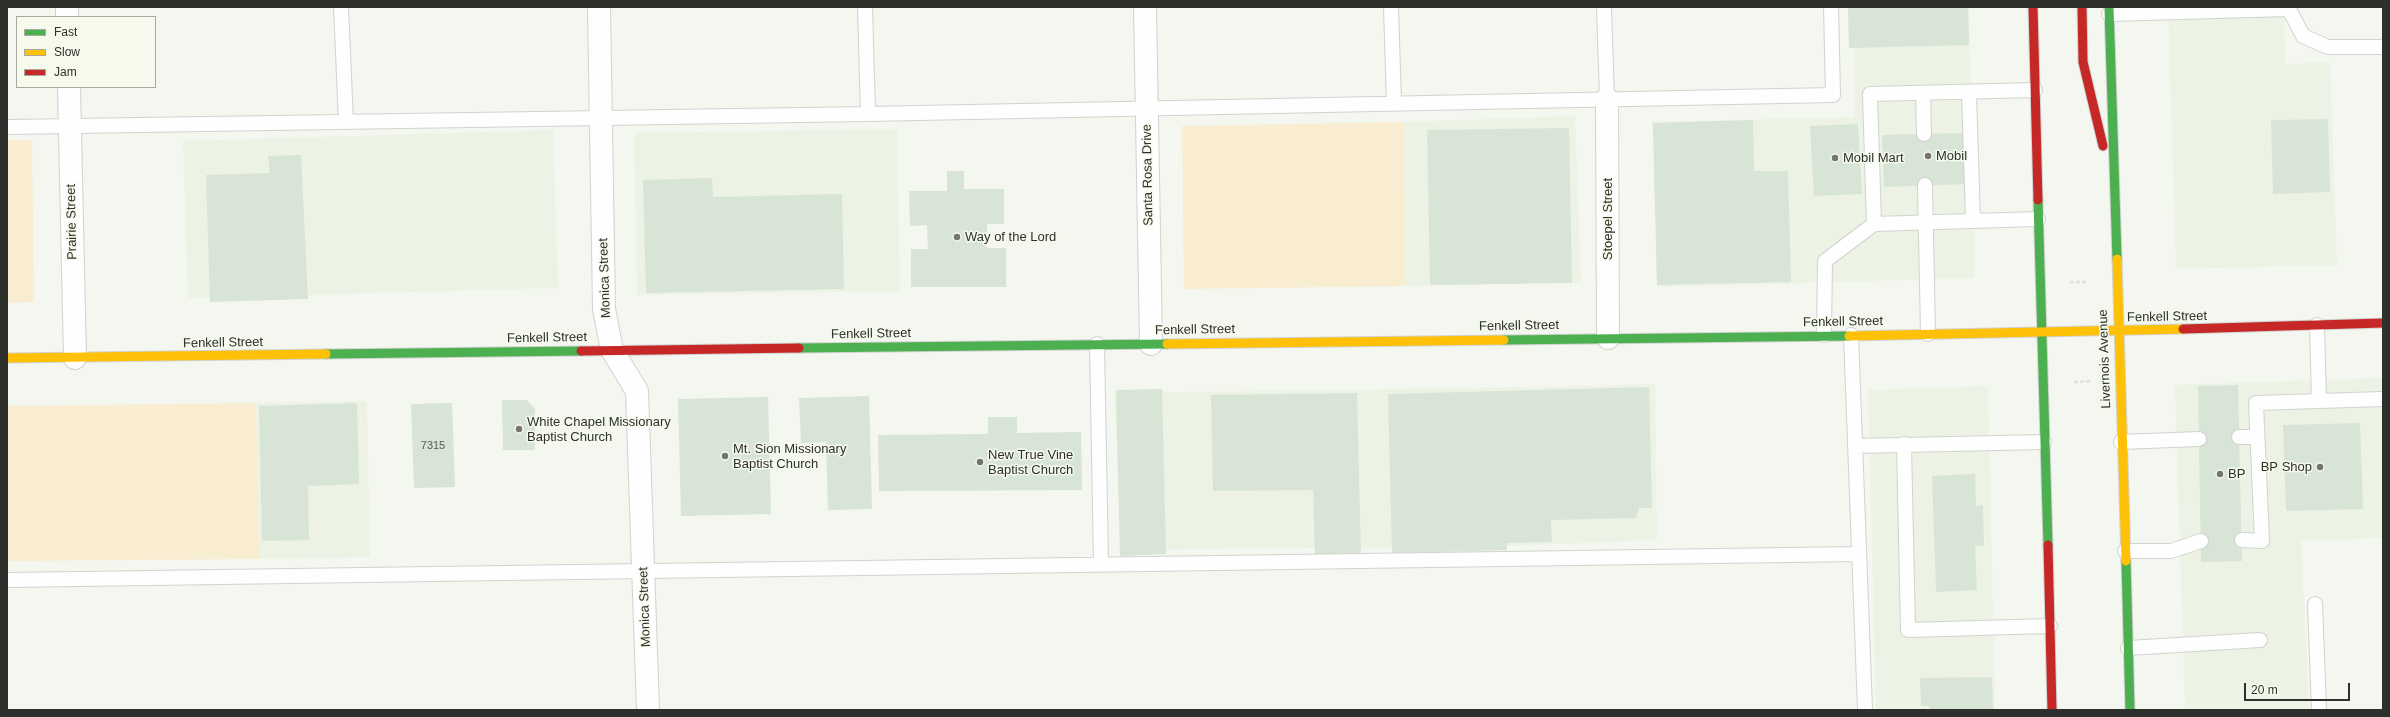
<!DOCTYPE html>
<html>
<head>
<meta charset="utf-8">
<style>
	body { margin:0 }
	#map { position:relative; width:2390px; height:717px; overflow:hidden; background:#f4f6f0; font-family:Helvetica,sans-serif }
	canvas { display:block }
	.frame { position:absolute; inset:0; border:8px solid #2e302b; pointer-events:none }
	.legend { position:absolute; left:16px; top:16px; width:140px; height:72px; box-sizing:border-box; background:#f5faec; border:1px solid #a5a99f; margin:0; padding:5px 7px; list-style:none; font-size:12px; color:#2e302b }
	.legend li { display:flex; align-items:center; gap:8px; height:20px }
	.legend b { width:20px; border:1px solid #a5a99f }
	.scale { position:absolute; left:2244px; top:683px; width:106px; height:18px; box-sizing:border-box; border:2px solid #2e302b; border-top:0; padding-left:5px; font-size:12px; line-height:14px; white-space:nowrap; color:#2e302b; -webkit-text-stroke:3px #f5faec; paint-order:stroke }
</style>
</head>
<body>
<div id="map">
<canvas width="2390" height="717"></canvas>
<div class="frame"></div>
<ul class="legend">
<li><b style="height:5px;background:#4caf50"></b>Fast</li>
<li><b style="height:5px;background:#ffc107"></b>Slow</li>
<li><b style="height:5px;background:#c62828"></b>Jam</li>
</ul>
<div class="scale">20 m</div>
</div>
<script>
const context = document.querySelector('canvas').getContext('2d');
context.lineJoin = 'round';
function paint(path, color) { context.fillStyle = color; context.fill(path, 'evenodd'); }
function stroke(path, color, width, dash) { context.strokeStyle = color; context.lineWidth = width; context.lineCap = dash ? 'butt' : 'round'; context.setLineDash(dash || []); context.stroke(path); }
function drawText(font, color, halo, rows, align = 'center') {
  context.font = font + ' Helvetica,sans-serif'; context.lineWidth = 3; context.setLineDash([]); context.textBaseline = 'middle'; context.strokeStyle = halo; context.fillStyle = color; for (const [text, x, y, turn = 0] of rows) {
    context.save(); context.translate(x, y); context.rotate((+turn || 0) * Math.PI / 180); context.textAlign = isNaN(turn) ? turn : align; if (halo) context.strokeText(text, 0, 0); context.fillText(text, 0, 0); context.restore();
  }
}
paint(new Path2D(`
	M1853,7h116l6,271 -318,9 -5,-165 203,-5z
	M2168,7h116l1,57 45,-2 7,203 -161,4z
	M1575,116l6,166 -175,4 -3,-164z
	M897,129l3,162 -263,4 -3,-162z
	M553,130l5,158 -370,10 -5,-157z
	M2383,378v160l-82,3 8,169h-124l-10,-325z
	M1655,384l2,156 -150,6 -387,4 -5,-157 435,-6z
	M1988,386l7,324h-119l-8,-320z
	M367,401l3,156 -111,2 -3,-156z`), '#edf3e4');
paint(new Path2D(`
	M1403,122l3,164 -222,3 -2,-163z
	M7,140h25l2,162 -27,1z
	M256,403l3,156 -252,2v-155z`), '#f8edd0');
paint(new Path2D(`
	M1848,7h120l1,38 -120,3z
	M2328,119l2,73 -57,2 -2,-74z
	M1753,120l1,51h34l3,111 -134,3 -4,-162z
	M1858,124l4,70 -48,2 -4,-70z
	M1569,128l3,155 -142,2 -3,-155z
	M1957,133h10l1,51 -84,3 -2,-52z
	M301,155l7,144 -98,3 -4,-127 64,-2 -2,-17z
	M947,171h17v18h40v35h-17v24h19v39h-95v-38h17l-1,-24 -17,1 -1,-35h38z
	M712,178l1,19 129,-3 2,95 -198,4 -3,-113z
	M2238,385l4,176 -41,1 -3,-176z
	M1649,387l3,121h-13l-3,10 -85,2 1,22 -45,1v7l-115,3 -4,-159z
	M1162,389l4,165 -46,2 -4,-166z
	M1357,393l4,161 -46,2 -2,-66 -100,1 -2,-96z
	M869,396l3,113 -44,1 -2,-68 -25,1 -2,-45z
	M768,397l3,117 -90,2 -3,-117z
	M502,400h25l8,9v41h-32z
	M357,403l2,81 -51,2 1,54 -47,1 -3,-135z
	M452,403l3,84 -41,1 -3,-84z
	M988,417h29v16l64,-1 1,58 -203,1 -1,-56 110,-1z
	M2360,423l3,86 -77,2 -3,-86z
	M1975,474l1,32 7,-1 1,41h-9l2,44 -41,2 -4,-116z
	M1992,677l1,33h-64v-4h-8l-1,-28z`), '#d8e4d6');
const lane = new Path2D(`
	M341,7l5,115
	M865,7l3,107
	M1391,7l3,96
	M1604,7l3,92
	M2288,7l15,29 25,11h55
	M2109,14l179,-5
	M2035,90l-165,4 4,130 164,-5
	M1969,92l4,129
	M1923,93l1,41
	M7,127l861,-13 965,-19 -2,-88
	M1925,185l3,149
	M2317,325l2,76
	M1824,335l1,-74 49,-37
	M1851,335l14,375
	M1097,344l4,220
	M2239,437h18
	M2121,442l78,-3
	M1904,444l4,186 142,-4
	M1855,446l189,-4
	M2242,540l20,1 -6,-138 127,-4
	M2125,551h46l30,-10
	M7,580l1852,-26
	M2315,604l4,106
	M2128,648l132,-8`);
const street = new Path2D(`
	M67,7v10
	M599,7l5,302 8,41 25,41 11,319
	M1145,7l6,337
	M69,87l6,271
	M1607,99l1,239`);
const fast = new Path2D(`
	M2109,7l8,252
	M2038,200l10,345
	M1504,340l345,-4
	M799,348l368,-4
	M326,354l255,-3
	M2126,561l4,149`);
const slow = new Path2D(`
	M2117,259l9,302
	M1849,336l334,-7
	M1167,344l337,-4
	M7,358l319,-4`);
const jam = new Path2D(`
	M2033,7l5,193
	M2082,7l1,55 20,84
	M2183,329l200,-6
	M581,351l218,-3
	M2048,545l4,165`);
stroke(lane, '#d1d3ce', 16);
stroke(street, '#d1d3ce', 24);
stroke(fast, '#d1d3ce', 11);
stroke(slow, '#d1d3ce', 11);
stroke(jam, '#d1d3ce', 11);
stroke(new Path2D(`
	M2070,282h17
	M2074,382l16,-1`), '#dfe0dd', 2.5, [4, 2]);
stroke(lane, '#fdfefd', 14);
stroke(street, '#fdfefd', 22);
stroke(fast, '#4caf50', 9);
stroke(slow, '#ffc107', 9);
stroke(jam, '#c62828', 9);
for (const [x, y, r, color] of [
	[1928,156,4,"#737570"],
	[1835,158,4,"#737570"],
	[957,237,4,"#737570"],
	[519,429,4,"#737570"],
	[725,456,4,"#737570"],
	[980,462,4,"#737570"],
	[2320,467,4,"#737570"],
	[2220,474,4,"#737570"]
]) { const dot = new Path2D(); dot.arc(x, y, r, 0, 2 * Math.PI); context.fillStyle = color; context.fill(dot); stroke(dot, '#f5faec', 1.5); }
drawText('11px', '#585d56', null, [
	["7315",433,446]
]);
drawText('13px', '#2e302b', '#f5faec', [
	["Mobil",1936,156],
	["Mobil Mart",1843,158],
	["Way of the Lord",965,237],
	["White Chapel Missionary",527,422],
	["Baptist Church",527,437],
	["Mt. Sion Missionary",733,449],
	["Baptist Church",733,464],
	["New True Vine",988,455],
	["Baptist Church",988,470],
	["BP Shop",2312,467,"right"],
	["BP",2228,474]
], 'left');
drawText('13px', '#2e302b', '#f5faec', [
	["Santa Rosa Drive",1148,175,-91],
	["Stoepel Street",1608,219,-90],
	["Prairie Street",72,222,-91],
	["Monica Street",605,278,-92],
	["Fenkell Street",2167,317,-1],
	["Fenkell Street",1843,322,-1],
	["Fenkell Street",1519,326,-1],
	["Fenkell Street",1195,330,-1],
	["Fenkell Street",871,334,-1],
	["Fenkell Street",547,338,-1],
	["Fenkell Street",223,343,-1],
	["Livernois Avenue",2105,359,-92],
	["Monica Street",645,607,-92]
]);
</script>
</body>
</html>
